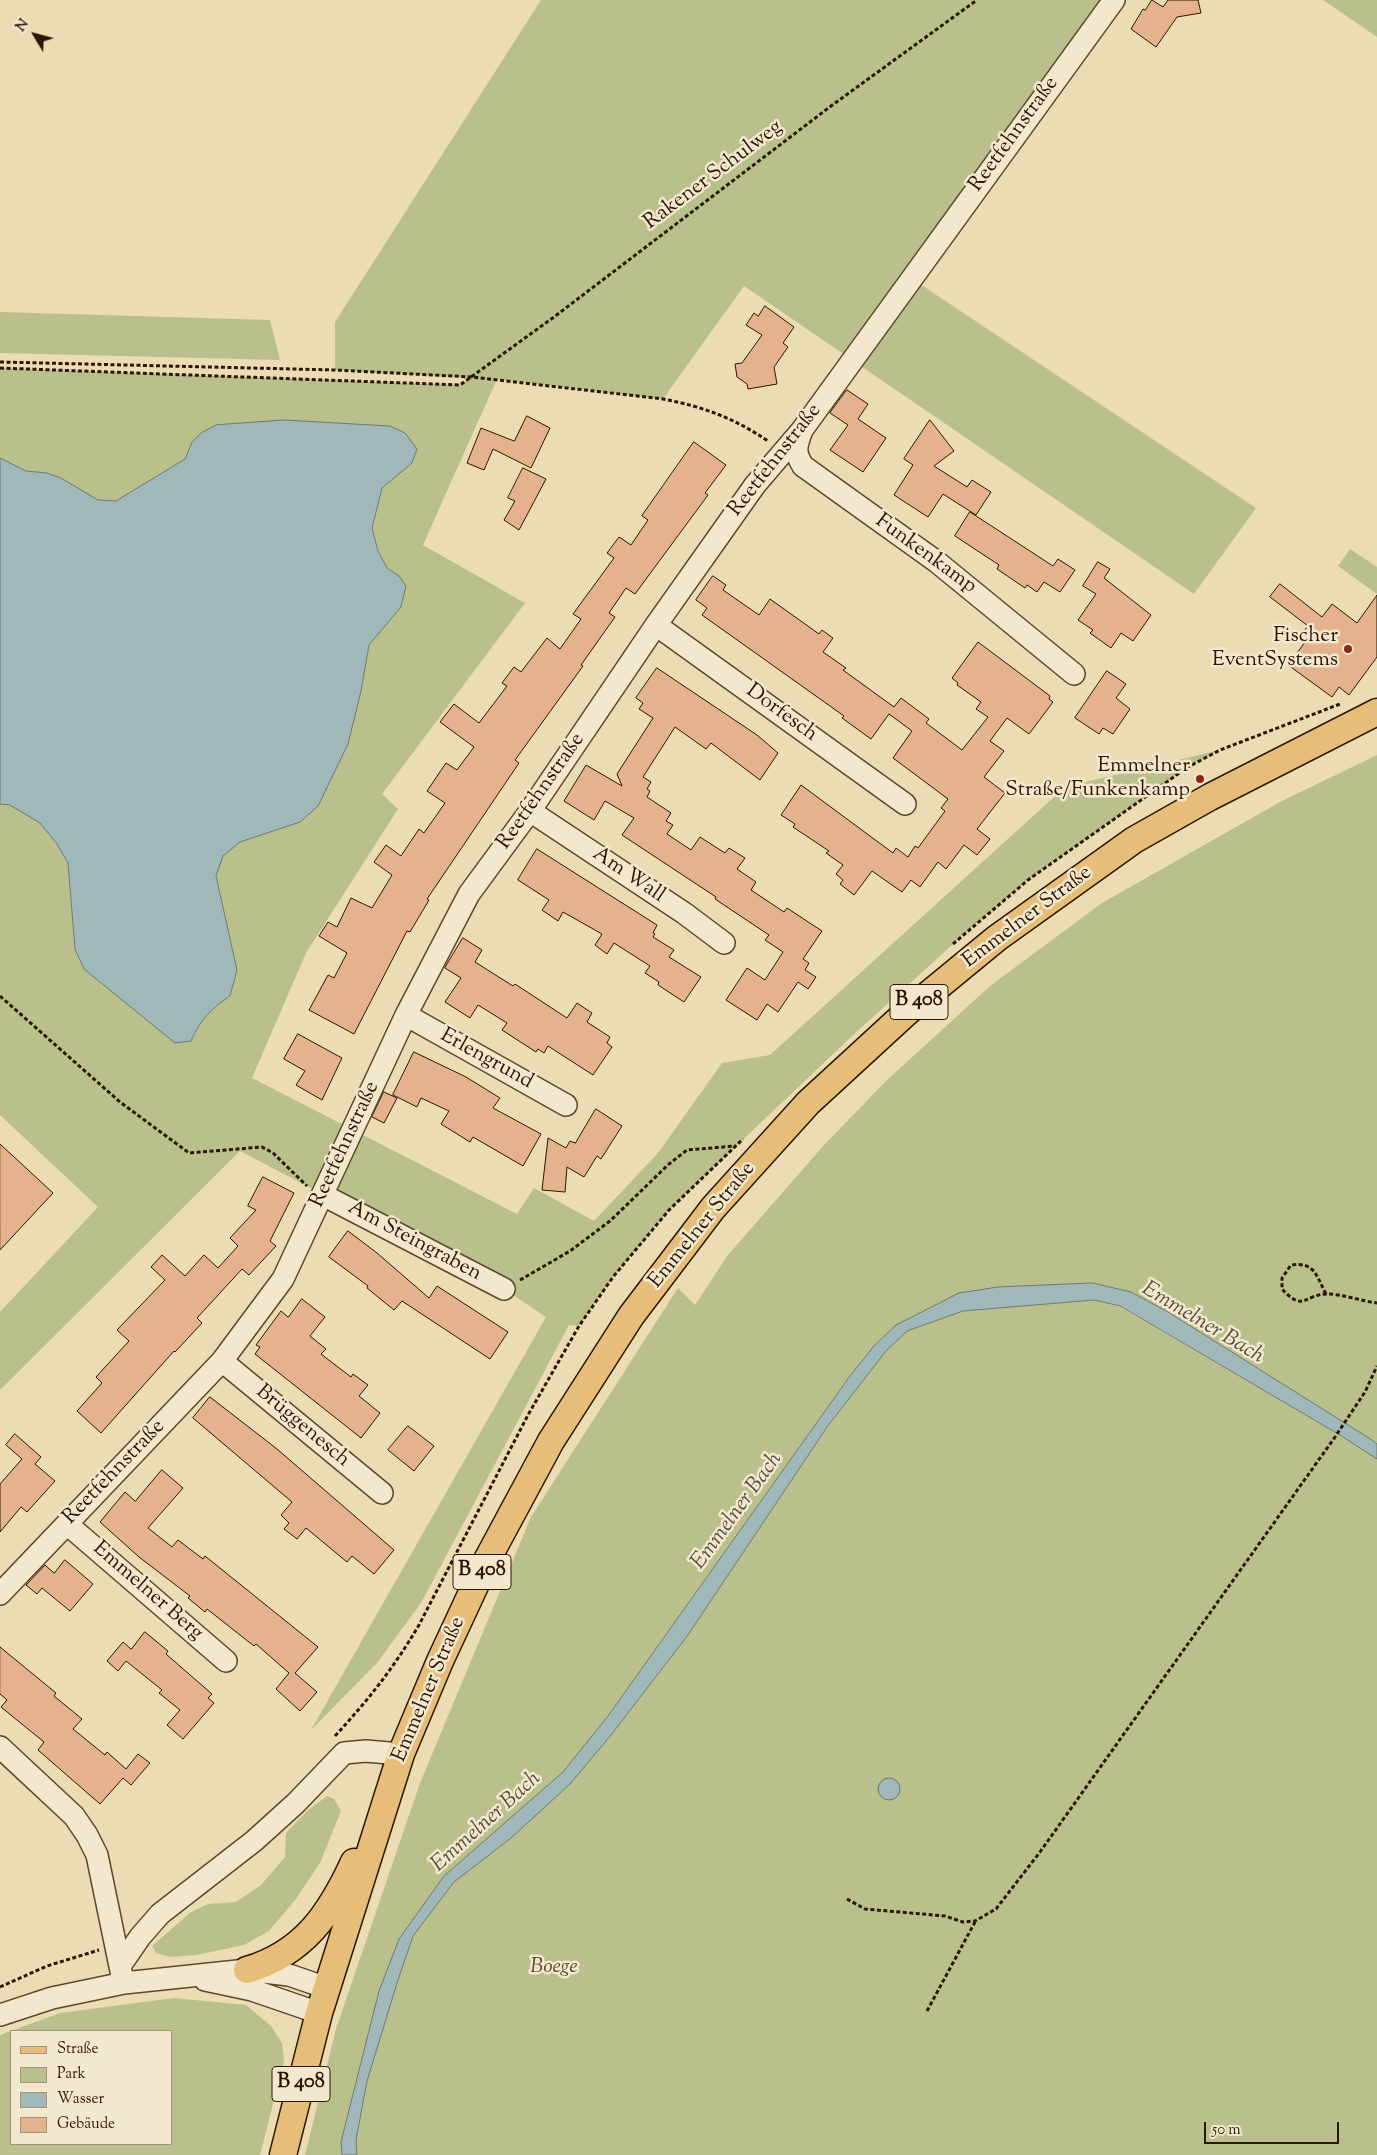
<!DOCTYPE html>
<html>
<head>
<meta charset="utf-8">
<style>
	body { margin:0 }
	#map { position:relative; width:1377px; height:2155px; overflow:hidden; background:#ecdcb4; font-family:"Sorts Mill Goudy",serif }
	canvas { display:block }
	.legend { position:absolute; left:10px; top:2030px; width:162px; height:115px; box-sizing:border-box; background:#f3e8ce; border:1px solid #a3947c; margin:0; padding:6px 9px; list-style:none; font-size:15px; color:#2b1700 }
	.legend li { display:flex; align-items:center; gap:10px; height:25px }
	.legend b { width:25px; border:1px solid #a3947c }
	.north { position:absolute; left:10px; top:10px; width:50px; height:50px; -webkit-text-stroke:4px #f3e8ce; paint-order:stroke; rotate:307deg; font-size:14px; font-weight:700; line-height:20px; text-align:center; color:#2b1700 }
	.north::after { content:''; display:block; margin:auto; width:18px; height:22px; background:#2b1700; clip-path:polygon(50% 0,100% 100%,50% 72%,0 100%) }
	.scale { position:absolute; left:1204px; top:2122px; width:135px; height:22px; box-sizing:border-box; border:2px solid #2b1700; border-top:0; padding-left:6px; font-size:15px; line-height:18px; white-space:nowrap; color:#2b1700; -webkit-text-stroke:4px #f3e8ce; paint-order:stroke }
</style>
</head>
<body>
<div id="map">
<canvas width="1377" height="2155"></canvas>
<ul class="legend">
<li><b style="height:6px;background:#e6be7a"></b>Straße</li>
<li><b style="height:14px;background:#b9c08c"></b>Park</li>
<li><b style="height:14px;background:#9fb8b9"></b>Wasser</li>
<li><b style="height:14px;background:#e4b28c"></b>Gebäude</li>
</ul>
<div class="north">N</div>
<div class="scale">50 m</div>
</div>
<script>
const context = document.querySelector('canvas').getContext('2d');
context.lineJoin = 'round';
function paint(path, color) { context.fillStyle = color; context.fill(path, 'evenodd'); }
function stroke(path, color, width, dash) { context.strokeStyle = color; context.lineWidth = width; context.lineCap = dash ? 'butt' : 'round'; context.setLineDash(dash || []); context.stroke(path); }
function drawText(font, color, halo, rows, align = 'center') {
  context.font = font + ' "Sorts Mill Goudy",serif'; context.lineWidth = 5; context.setLineDash([]); context.textBaseline = 'middle'; context.strokeStyle = halo; context.fillStyle = color; for (const [text, x, y, turn = 0] of rows) {
    context.save(); context.translate(x, y); context.rotate((+turn || 0) * Math.PI / 180); context.textAlign = isNaN(turn) ? turn : align; if (halo) context.strokeText(text, 0, 0); context.fillText(text, 0, 0); context.restore();
  }
}
paint(new Path2D(`
	M541,0h573l-203,278 345,230 -62,86 -450,-308 -81,113 -166,-20 -74,166 102,58 -143,191 16,15 -92,144 -54,125 265,136 17,-26 60,33 64,-68 64,-90 48,-8 295,-268 155,-37 -32,17 -160,113 -65,55 -112,102 -182,173 -56,67 -34,49 -10,-1 -148,278 -44,60 -66,67 235,-413 -42,-28 -264,-138 -240,239v-78l98,-105 -98,-92v-311l10,1 30,18 17,21 11,19 7,86 116,92c9,-21 20,-32 39,-45l7,-26 -21,-94 7,-21 17,-13 60,-20 61,-131 8,-46 12,-15 18,-54 -12,-8 -9,-17 -6,-23 10,-40 13,-11 -203,-35 -7,17 -69,42 -18,-1 -51,-27 -21,-2 -26,-13v-90l459,17 12,-7 -136,-8v-48z
	M1323,0h54v37z
	M0,312l270,8 10,40 -280,-7z
	M1350,549l27,18v27l-39,-28z
	M1377,755v689l-209,-132 -37,-20 -38,-9 -197,42 -22,21 -24,30 -242,340 -18,22 10,9 11,-12 77,-100 139,-208 59,-76 21,-20 56,-20 131,-11 26,7 220,128 37,24v696h-1072l31,-126 84,-246 111,-266 147,-229 17,17 33,-50 96,-110 62,-64 104,-95 112,-83 178,-101z
	M327,1796l7,3 7,12 -21,52 -24,36 -27,32 -25,14 -47,10 -27,2 -14,-4 -4,-7 39,-34 17,-8 28,-2 25,-17 24,-28 1,-24 21,-22z
	M174,1998l72,7 25,21 11,17 2,18 -24,94h-260v-120l60,-22zM171,2031v113h-160v-113z`), '#b9c08c');
const water = new Path2D(`
	M284,420l106,6 15,7 12,16 -5,14 -30,25 -10,40 6,23 9,17 12,8 7,10 -5,21 -32,38 -8,46 -13,53 -30,62 -18,16 -60,20 -17,14 -7,20 21,94 -7,26c-19,13 -30,24 -39,45l-16,2 -91,-74 -9,-20 -7,-86 -11,-19 -17,-21 -30,-18 -10,-1v-346l26,13 21,2 14,5 37,22 18,1 69,-42 7,-17 9,-9 15,-8z
	M1093,1283l38,9 37,20 204,128 5,4v15l-37,-24 -220,-129 -26,-6 -131,11 -56,20 -21,20 -59,76 -139,208 -77,100 -41,49 -59,54 -57,44 -41,54 -15,44 -31,101 -11,59 1,15h-15l-1,-13 38,-151 20,-52 45,-63 119,-104 45,-56 242,-340 24,-30 22,-21 63,-32 39,-6z
	M878 1789a11 11 0 1 1 22 0a11 11 0 1 1-22 0Z`);
paint(water, '#9fb8b9');
stroke(water, '#71786f', 1);
const building = new Path2D(`
	M1152,0l11,7 5,-7h30l3,13 -24,4 -21,30 -25,-18 12,-20 2,1z
	M765,306l29,21 -11,16 5,4 -14,20 3,17 -29,5 -1,-5 -10,-7 -2,-13 7,-1 20,-28 -16,-10 8,-12 4,3z
	M847,390l21,14 -10,15 28,19 -23,34 -33,-22 18,-25 -18,-12z
	M527,416l23,12 -19,40 -38,-19 -9,21 -17,-7 14,-35 33,13z
	M930,420l24,31 -20,15 33,21 5,-7 19,12 -15,23 -33,-21 -15,23 -34,-22 19,-30 -9,-6z
	M694,442l32,23 -21,28 3,2 -73,99 -9,-6 -17,25 6,4 -34,48 2,1 -68,94 4,3 -92,136 2,1 -19,32 -3,-1 -53,103 -45,-24 19,-35 6,3 13,-25 -28,-17 9,-14 9,5 14,-29 21,10 20,-33 -18,-13 12,-17 15,11 18,-27 5,4 21,-30 -18,-12 19,-28 11,7 17,-23 -34,-25 14,-18 25,19 28,-37 -5,-3 12,-16 7,5 26,-34 13,11 21,-30 -8,-5 41,-56 -7,-5 12,-16 12,8 17,-25 -6,-4z
	M523,468l23,11 -27,51 -15,-10 11,-19 -7,-3z
	M970,512l83,54 5,-7 17,11 -15,22 -16,-10 -7,10 -10,-7 -2,3 -28,-19 2,-4 -44,-29z
	M1098,562l12,7 -6,9 47,37 -18,26 -12,-8 -10,15 -21,-15 3,-3 -15,-10 18,-26 -13,-8z
	M713,576l13,9 -3,5 36,25 11,-16 49,35 3,-4 11,8 -10,14 23,16 -3,2 51,37 7,-9 28,21 -3,4 36,27 26,-33 -12,-8 5,-7 -24,-17 1,-2 -6,-5 26,-36 72,54 -1,3 4,3 -24,32 -22,-16 -17,23 14,10 -20,26 21,16 -28,36 13,10 -13,16 -13,-10 -18,24 -8,-7 -18,25 -9,-7 -9,12 -30,-21 -18,24 -14,-11 3,-4 -7,-6 7,-9 -17,-12 3,-2 -36,-24 2,-3 -14,-9 20,-30 92,68 3,-5 12,9 7,-11 3,2 27,-37 -4,-3 7,-9 -55,-41 19,-27 -23,-17 -18,25 -29,-21 2,-2 -142,-101 5,-7 -11,-8z
	M1280,584l42,33 10,-13 25,19 20,-28v62l-28,38 -10,-8 -7,10 -44,-32 20,-27 -6,-5 6,-7 -38,-29z
	M657,668l100,67 21,18 -18,27 -49,-37 -5,6 -31,-22 -32,50 8,5 -4,7 3,2 -3,6 24,16 -5,8 7,4 -6,9 24,16 9,-13 25,16 4,-5 16,10 -8,11 19,13 -5,8 33,22 3,-4 35,23 -19,28 6,4 -4,7 11,7 -8,12 -10,-7 -20,30 -11,-8 -10,16 -31,-20 21,-32 18,12 18,-28 -18,-12 4,-5 -54,-36 1,-2 -94,-62 12,-17 -29,-17 -11,19 -30,-19 22,-36 36,21 -5,-12 36,-56 -14,-9 4,-6 -7,-5z
	M1107,671l19,13 -10,14 14,11 -17,25 -10,-6 -4,6 -24,-16z
	M537,849l120,76 -4,8 2,1 -2,3 21,13 -5,7 32,20 -17,25 -26,-17 1,-3 -14,-9 5,-7 -36,-23 -7,11 -12,-9 7,-11 -39,-22 -5,9 -16,-11 7,-10 -31,-20z
	M463,938l19,12 -7,12 38,24 2,-2 52,34 10,-15 15,10 -5,9 23,15 -3,6 5,4 -19,28 -45,-29 -4,7 -6,-4 -2,3 -34,-22 5,-7 -29,-18 -8,13 -25,-16 16,-24 -16,-10z
	M298,1034l44,24 -20,42 -26,-15 9,-14 -21,-12z
	M414,1052l52,25 34,21 -7,10 48,26 -18,32 -50,-29 -3,5 -29,-18 8,-13 -28,-13 -4,9 -24,-12z
	M384,1092l13,6 -13,25 -12,-6z
	M596,1109l26,17 -21,33 -4,-3 -13,21 -17,-10 -2,25 -23,-2 6,-52 18,10 4,-7 5,2z
	M0,1144l53,49 -53,57z
	M263,1177l31,16 -24,48 6,5 -27,29 -7,-6 -45,49 5,5 -27,29 -1,-1 -73,82 -24,-22 25,-28 -6,-6 33,-36 -12,-11 48,-50 -14,-13 11,-12 23,21 19,-21 14,13 20,-22 -8,-8 26,-28 -8,-4z
	M348,1231l29,22 52,45 8,-12 71,46 -18,27 -88,-58 -8,9 -27,-22 1,-2 -39,-29z
	M302,1299l23,18 -15,19 16,13 -5,5 30,23 2,-3 15,11 -9,11 21,17 -19,25 -106,-84 5,-7 -4,-2 25,-34 7,6z
	M210,1397l67,52 117,101 -20,24 -22,-18 -5,6 -41,-34 -9,11 -13,-10 5,-6 -8,-8 11,-13 -99,-84z
	M408,1426l26,20 -20,25 -26,-21z
	M15,1434l26,23 -6,7 20,17 -28,31 -6,-5 -21,25v-48l22,-25 -16,-14z
	M162,1470l21,18 -35,40 24,19 6,-7 25,19 2,-3 113,91 -23,26 22,19 -17,19 -24,-22 13,-16 -33,-29 -2,2 -47,-37 -2,3 -17,-14 2,-2 -51,-39 -39,-35 25,-30 10,9z
	M65,1560l28,24 -23,27 -28,-23 -5,6 -11,-9 19,-20 9,8z
	M145,1632l23,19 -2,3 46,40 -4,4 6,5 -31,36 -16,-14 13,-15 -21,-17 3,-3 -36,-29 -8,10 -11,-10 16,-19 8,7z
	M0,1647l56,46 -2,3 28,23 -9,10 32,26 2,-3 19,17 12,-15 12,9 -19,22 -8,-7 -23,26 -62,-54 6,-8 -43,-35 6,-7 -7,-6z`);
paint(building, '#e4b28c');
stroke(building, '#2b1700', 1);
const minor = new Path2D(`
	M802,430c-6,16 -8,22 1,36l134,96 137,112
	M656,625l249,179
	M530,811l154,102 40,30
	M406,1015l160,90
	M323,1195l181,94
	M222,1361l160,132
	M67,1524l159,137
	M0,1594l222,-233 61,-82 123,-264 63,-121 61,-83 126,-186 99,-140 47,-55 312,-430
	M0,1747l74,69 13,19 10,20 25,121
	M120,1966l20,-29 20,-23 94,-73 42,-38 48,-50 22,-2 35,3
	M205,1980l47,10 67,23
	M0,2015l52,-17 72,-15 123,-13 42,5 38,13`);
const major = new Path2D(`
	M247,1970c57,-17 83,-56 107,-108
	M283,2155l36,-142 82,-259 39,-93 47,-101 64,-119 80,-125 82,-108 95,-105 99,-91 90,-74 137,-98 76,-43 167,-85`);
stroke(minor, '#5b482d', 24);
stroke(major, '#2b1700', 29);
stroke(new Path2D(`
	M0,362l335,8 137,7 191,22c41,8 71,19 105,42
	M0,368l460,17 94,-68 277,-211 146,-106
	M953,944l75,-64 160,-113 32,-17 120,-46
	M0,996l120,106 69,51 73,-6 11,6 34,33
	M520,1280l50,-29 40,-30 59,-57 18,-14 48,-4
	M1326,1294c-10,-19 -11,-32 -35,-29l-9,13v11c22,24 23,5 45,5 14,0 35,7 50,9
	M335,1736c34,-37 58,-67 84,-111l109,-210 51,-89 34,-49 56,-67 74,-71
	M847,1899l18,10 80,7 18,6 12,-1 21,-12 44,-57 295,-415 30,-45 12,-26
	M0,1987l47,-21 52,-16
	M927,2011l48,-89`), '#2b1700', 3, [4, 2.5]);
stroke(minor, '#f3e8ce', 21);
stroke(major, '#e6be7a', 26);
for (const [x, y, r, color] of [
	[1348,649,5,"#8f2418"],
	[1200,779,5,"#8f2418"]
]) { const dot = new Path2D(); dot.arc(x, y, r, 0, 2 * Math.PI); context.fillStyle = color; context.fill(dot); stroke(dot, '#f3e8ce', 2); }
for (const [x, y, w] of [
	[919,1002,58],
	[482,1572,58],
	[301,2084,58]
]) { const box = new Path2D(); box.roundRect(x - w / 2, y - 17.5, w, 35, 4); context.fillStyle = '#f3e8ce'; context.fill(box); stroke(box, '#2b1700', 1); }
drawText('bold 20px', '#2b1700', null, [
	["B 408",919,1002],
	["B 408",482,1572],
	["B 408",301,2084]
]);
drawText('21px', '#2b1700', '#f3e8ce', [
	["Reetfehnstraße",1015,135,-54],
	["Rakener Schulweg",714,176,-37],
	["Reetfehnstraße",776,461,-52],
	["Funkenkamp",925,555,36],
	["Dorfesch",781,714,36],
	["Reetfehnstraße",542,792,-55],
	["Am Wall",628,876,34],
	["Emmelner Straße",1028,918,-37],
	["Erlengrund",486,1060,29],
	["Reetfehnstraße",346,1145,-65],
	["Emmelner Straße",703,1226,-51],
	["Am Steingraben",414,1242,28],
	["Brüggenesch",302,1427,40],
	["Reetfehnstraße",115,1473,-46],
	["Emmelner Berg",147,1592,41],
	["Emmelner Straße",430,1690,-67]
]);
drawText('21px', '#2b1700', '#f3e8ce', [
	["Fischer",1338,637],
	["EventSystems",1338,661],
	["Emmelner",1190,767],
	["Straße/Funkenkamp",1190,791]
], 'right');
drawText('italic 21px', '#564a2a', '#f3e8ce', [
	["Boege",554,1968]
]);
drawText('italic 22px', '#544f41', '#f3e8ce', [
	["Emmelner Bach",1202,1324,31],
	["Emmelner Bach",738,1512,-54],
	["Emmelner Bach",487,1823,-42]
]);
</script>
</body>
</html>
